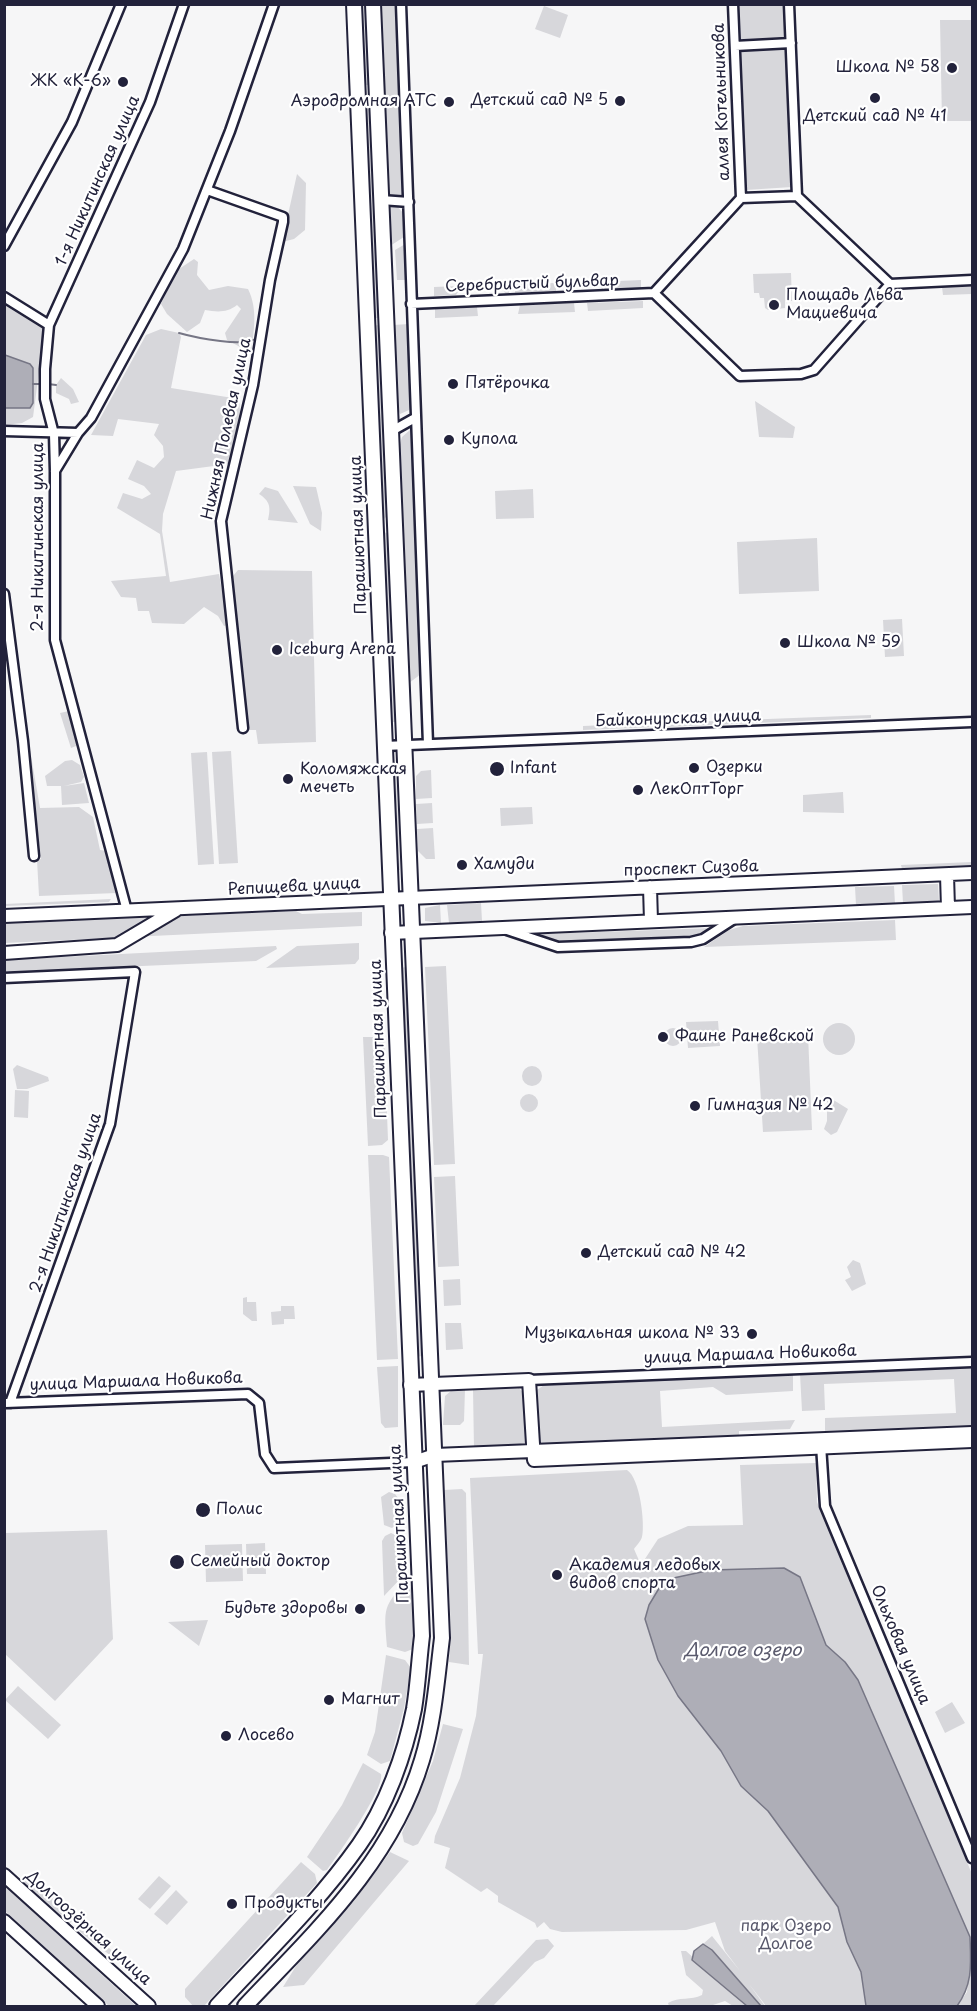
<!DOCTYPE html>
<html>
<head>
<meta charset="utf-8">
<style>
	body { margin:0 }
	#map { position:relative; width:977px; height:2011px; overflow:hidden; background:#f6f6f7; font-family:"Playpen Sans",sans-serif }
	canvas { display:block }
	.frame { position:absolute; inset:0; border:6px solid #22223b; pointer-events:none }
</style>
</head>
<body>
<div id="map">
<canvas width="977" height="2011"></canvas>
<div class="frame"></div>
</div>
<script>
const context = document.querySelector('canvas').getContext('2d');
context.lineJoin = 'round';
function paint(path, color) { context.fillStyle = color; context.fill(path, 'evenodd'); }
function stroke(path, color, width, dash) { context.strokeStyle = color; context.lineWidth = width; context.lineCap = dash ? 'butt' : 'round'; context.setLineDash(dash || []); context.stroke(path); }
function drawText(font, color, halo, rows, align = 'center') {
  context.font = font + ' "Playpen Sans",sans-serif'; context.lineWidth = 4.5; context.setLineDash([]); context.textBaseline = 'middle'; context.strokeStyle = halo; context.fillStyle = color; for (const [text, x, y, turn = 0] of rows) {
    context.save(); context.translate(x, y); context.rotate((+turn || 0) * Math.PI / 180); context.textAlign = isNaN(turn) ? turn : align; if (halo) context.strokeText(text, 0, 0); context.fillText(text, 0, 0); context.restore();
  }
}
paint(new Path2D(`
	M360,5h5l3,80h-5z
	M381,5h16l8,188 -4,3 -9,1 -4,-5z
	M737,5h48l1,34 -47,3z
	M544,6l24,9 -8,23 -25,-9z
	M940,20h32v101h-30z
	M787,48l5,139 -46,3 -6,-140z
	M368,100l10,218h-5l-10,-217z
	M297,174l9,9 -1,47 -11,9 -12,3z
	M395,204l9,10 3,21 -17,11 -1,-37v-3z
	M407,243l1,37h-11l-2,-30z
	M194,259l4,3 -1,13 12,15 19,-4 20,3c10,20 6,42 3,63l-5,3 -4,-7 -15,-8 -2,-7 16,-24 -4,-4c-10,8 -20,7 -32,5l-5,13 -13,9 -20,-18 -6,-10 15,-33z
	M791,273l1,28h-7v7l-17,2 -3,-2 -1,-10h-4l-1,-5h-5l-1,-19z
	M641,280v8l-39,1 -5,-7z
	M556,283v8l-41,2v-9z
	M508,284l1,9h-4l-3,-5 -42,1 -4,6 -22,1v-9z
	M972,286v8l-29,1 -1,-8z
	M643,301v7l-55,3 -1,-8z
	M4,302l41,25 -12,90 -11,6 -17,2z
	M574,303l1,9 -57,2 2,-9z
	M477,307l1,9 -43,2v-10z
	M409,324l3,79 -3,7 -9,4 -3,-7 -4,-82z
	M378,325l8,192 -3,3 -10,-194z
	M161,329l18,4 2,4 -10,51 68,11 1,12 -11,53 -53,7 -13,43 -1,17 8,51 49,-8 9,51 -4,1 -6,-10 -14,-9 -20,17 -32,-1 -3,-12h-11l-2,-13 -15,-1 -10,-16 55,-5 -6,-42 -43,-26 6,-15 19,6 9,-5 -7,-8 -16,-7 9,-19 17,8 10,-11 -1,-11 -9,-11 5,-11 -41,-5 -5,17 -22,-1 55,-100z
	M61,378l12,11 6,13 -8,2 -2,-5 -13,-6v-8z
	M755,401l40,26 -2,11 -34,-1z
	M410,430l3,2 8,242 -12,9 -9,-239 2,-7z
	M293,486l23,1 6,26 -1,18 -11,-7z
	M265,487l13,4 20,32 -30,-3c3,-13 2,-19 -9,-26z
	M533,489l1,29 -38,1 -1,-28z
	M383,532l4,1 8,189h-6z
	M817,538l2,53 -80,3 -2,-52z
	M238,570l74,1 4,171 -58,2 -2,-14h-9l-14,-154z
	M902,619l2,37 -19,1 -2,-37z
	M69,711l9,27 -2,8 -5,2 -11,-35z
	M871,715v3l-207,9v-4z
	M655,723v4l-72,3v-4z
	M28,749l2,1 10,58 39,-1 14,10 7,33 7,1 10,42 -78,3 -2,-36 4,-1z
	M231,751l7,112 -19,1 -7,-112z
	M207,752l7,112 -16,1 -7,-112z
	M72,760l8,5 4,12 -3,5 -17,4 20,-3 5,20 -27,2 -1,-19h-14l-2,-10 20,-15z
	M431,770l1,28 -16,1v-23l5,-5z
	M396,773l4,97h-4l-4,-96z
	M843,792l1,21 -41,-1v-17z
	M432,803l1,20 -16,1 -1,-20z
	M532,807l1,17 -32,2 -1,-18z
	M433,828l2,31h-9l-8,-8 -1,-22z
	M972,862v4l-70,3 -1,-4z
	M938,884l1,17 -36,2 -1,-18z
	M894,886l1,18 -39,1 -1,-18z
	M111,899l-2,3 -104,4v-2z
	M481,903l1,18 -33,2 -2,-18z
	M440,905l1,18 -16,-2v-13z
	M296,911l6,3 60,-2v14l-357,17 -1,-20z
	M895,920l1,20 -192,7 25,-17 14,-4z
	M713,928l-22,11 -133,5 -14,-6 -2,-4z
	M359,943v16l-4,5 -89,4 31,-22z
	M276,946l1,3 -21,12 -251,11v-12z
	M446,966l9,198 -21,1 -9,-198z
	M406,967l16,389 -6,1 -16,-389z
	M718,1021l2,25 -32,2 -2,-26z
	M823 1039a16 16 0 1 1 32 0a16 16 0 1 1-32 0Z
	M664 1037a9 9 0 1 1 18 0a9 9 0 1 1-18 0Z
	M808,1034l4,96 -49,2 -6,-95z
	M384,1037l4,103 -6,5 -14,1 -5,-109z
	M17,1065l31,12 1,4 -22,8h-10l-4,-20z
	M522 1076a10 10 0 1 1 20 0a10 10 0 1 1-20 0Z
	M15,1090l14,1 -1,27 -14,-1z
	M520 1103a9 9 0 1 1 18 0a9 9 0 1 1-18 0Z
	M827,1096l21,13 -11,23 -6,3 -7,-6 3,-8z
	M368,1155h15l6,2 9,202 -21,1z
	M455,1176l4,90 -21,1 -4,-90z
	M853,1260l7,3 6,21 -14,7 -7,-11 6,-3 -4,-10z
	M460,1279l1,26 -17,1 -1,-26z
	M247,1297v5h9l1,19h-5l-9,-7v-16z
	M281,1306h13l1,13h-11v5l-12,1 -1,-13 10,-1z
	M445,1323h16l2,26 -17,1z
	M398,1366v61l-13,1 -4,-5 -4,-56z
	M972,1367v60l-147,5v-14l131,-5 -2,-34 -130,5 1,26 -23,1 -2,-37z
	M793,1375v16l-67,4 -13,-8 -53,4 2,36 133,-7 -5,9 -51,2v7l-196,8 -5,-6 -2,-45 1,-5 7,-5z
	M518,1387l7,8v49l-2,2 -49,3 -1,-60z
	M465,1389l-1,32 -4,4h-17l2,-29 7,-6z
	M816,1463l1,39 155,372v132h-15l10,-14 3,-55 -80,-184 -45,-91 -19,-17 -26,-68 -89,-7 -47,10 -15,25 -4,14 13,41 20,36 43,55 20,35 27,25 70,96 9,35 14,30 5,34h-100l-17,-22 16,22h-4l-49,-56 -9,-6 9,-8 28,35 -15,-20 -10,-29 -29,8 -124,2 -12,-3 -6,-7 -7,6 -2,-5 -37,-21v-6l-11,-8 -6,4 -36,-24 5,-20 -16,-5 1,-7 25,-58 16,-62 7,-62h-5l-8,-176 157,-8c13,8 18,53 15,67 -1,4 -6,9 -8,12l7,16 17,-26 30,-13 55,-1 -3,-60z
	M462,1489l4,4 3,172 -20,-3 2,-33 -7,-139z
	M389,1492l6,2 4,5v23l-7,6 -8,-3 -3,-28z
	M107,1530l6,109 -58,62 -50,-47v-121z
	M391,1533c15,5 10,31 11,44l-18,19 -2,-55 3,-5z
	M265,1543l1,31h-19l-1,-30z
	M242,1544l1,37 -37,1 -1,-37z
	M409,1578l4,24v47l-8,3 -18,-5c-3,-40 -5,-39 22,-69z
	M208,1620l-9,26 -31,-24z
	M386,1655l19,5 6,8 -7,40 -14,53 -9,3 -14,-9 8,-23z
	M18,1686l43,39 -13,14 -43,-39z
	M952,1702l13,21 -20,10 -10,-21z
	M443,1724l20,5 -27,83 -18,32 -5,2 -9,-4 -2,-9 31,-72z
	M363,1763l18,11c4,14 -43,81 -54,96l-4,1 -16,-14 35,-52z
	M390,1852l19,9 -105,124 -21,2 18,-29 53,-57z
	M301,1862l14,12 2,9 -113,123h-11l-8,-9v-8z
	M29,1875l47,42 -7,7 -46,-42z
	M159,1876l12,10 -21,23 -12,-10z
	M4,1886h1l131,120h-27l-104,-95z
	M176,1890l12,12 -21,23 -13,-11z
	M80,1921l41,38 -1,4 -46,-36z
	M548,1939l6,7 -10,12 -9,4 -42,44h-19l62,-66z
	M681,1951h5l61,55h-14l-8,-5 -15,5h-41l-1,-3c11,-7 23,-2 34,-8l1,-5 -17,-15z`), '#d7d7db');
const water = new Path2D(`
	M5,355l25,9 3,4v35l-3,5h-25z
	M784,1568l16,9 26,68 19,17 13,18 112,257c1,27 3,47 -13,69h-91l-5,-34 -14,-30 -9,-35 -70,-96 -27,-25 -20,-35 -43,-55 -20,-36 -13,-41 4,-14 15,-25 47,-10z
	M703,1944l9,6 49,56h-14l-55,-46 2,-9z`);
paint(water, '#aeaeb7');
stroke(water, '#767685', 1.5);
stroke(new Path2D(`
	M259,325l1,-14
	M179,333c14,4 70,16 78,4
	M33,384h10
	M48,384l8,1`), '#767685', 2);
const street = new Path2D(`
	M401,4l27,740
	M733,4l8,194
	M789,4l8,192
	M735,46l56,-3
	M207,190l76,27v5l-13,58 -17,105 -32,136 22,207
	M381,200l28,2
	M4,246l68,-124 49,-118
	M890,284l82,-4
	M654,293l87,-95 56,-2 93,88
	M654,293l86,83 61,-2 13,-4 76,-86
	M4,297l45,28
	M411,304l243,-11
	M4,431l74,2 13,-15 92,-169 47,-118 44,-127
	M390,432l25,-14
	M55,471l23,-38
	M4,594l19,147 11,115
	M384,746l588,-24
	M127,911l-72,-271v-169l-1,-37 -9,-35v-30l4,-44 101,-223 34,-98
	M507,930l51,17 133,-5 12,-3 31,-20
	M4,978l131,-6 -25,152 -100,279
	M529,1380l443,-18
	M5,1403l243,-9 11,9 6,51 9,14 140,-6
	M821,1445l4,61 147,352`);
const secondary = new Path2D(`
	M947,875l1,33
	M650,887l1,34
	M4,916l968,-43
	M391,933l581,-26
	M4,953l113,-8 59,-35
	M410,1385l119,-5 5,80 438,-19
	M414,1462l21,-7 537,-22
	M4,1875l145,131
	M4,1921l94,85`);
const primary = new Path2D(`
	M217,2006c48,-52 101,-103 142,-161 27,-38 46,-91 55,-136 4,-24 5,-49 8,-73l-68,-1632
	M245,2006c70,-74 147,-145 177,-246 12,-39 15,-81 20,-122l-69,-1634`);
stroke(street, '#22223b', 13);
stroke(secondary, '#22223b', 16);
stroke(primary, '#22223b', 18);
stroke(street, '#fff', 8);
stroke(secondary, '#fff', 12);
stroke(primary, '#fff', 14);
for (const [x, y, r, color] of [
	[952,68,6,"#22223b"],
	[123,82,6,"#22223b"],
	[875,98,6,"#22223b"],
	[620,101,6,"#22223b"],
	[449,102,6,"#22223b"],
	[774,305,6,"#22223b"],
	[453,384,6,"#22223b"],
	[449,440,6,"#22223b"],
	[785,643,6,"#22223b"],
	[277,650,6,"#22223b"],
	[694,768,6,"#22223b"],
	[497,769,8,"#22223b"],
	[288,779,6,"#22223b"],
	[638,790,6,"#22223b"],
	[462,865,6,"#22223b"],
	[663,1037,6,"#22223b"],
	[695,1106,6,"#22223b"],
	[586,1253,6,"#22223b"],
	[752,1334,6,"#22223b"],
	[203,1510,8,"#22223b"],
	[177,1562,8,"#22223b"],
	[557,1575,6,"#22223b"],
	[360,1609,6,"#22223b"],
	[329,1700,6,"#22223b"],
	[226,1736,6,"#22223b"],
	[232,1904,6,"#22223b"]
]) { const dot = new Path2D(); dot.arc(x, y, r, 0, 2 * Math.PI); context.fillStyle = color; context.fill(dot); stroke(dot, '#fff', 2); }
drawText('16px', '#22223b', '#fff', [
	["Школа № 58",940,68,"right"],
	["ЖК «К-6»",111,82,"right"],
	["Детский сад № 5",608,101,"right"],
	["Аэродромная АТС",437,102,"right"],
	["Детский сад № 41",875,117,"center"],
	["Площадь Льва",786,296],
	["Мациевича",786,314],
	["Пятёрочка",465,384],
	["Купола",461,440],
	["Школа № 59",797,643],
	["Iceburg Arena",289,650],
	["Озерки",706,768],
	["Infant",510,769],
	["Коломяжская",300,770],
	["мечеть",300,788],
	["ЛекОптТорг",650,790],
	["Хамуди",474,865],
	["Фаине Раневской",675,1037],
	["Гимназия № 42",707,1106],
	["Детский сад № 42",598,1253],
	["Музыкальная школа № 33",740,1334,"right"],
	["Полис",216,1510],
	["Семейный доктор",190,1562],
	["Академия ледовых",569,1566],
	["видов спорта",569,1584],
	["Будьте здоровы",348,1609,"right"],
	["Магнит",341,1700],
	["Лосево",238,1736],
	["Продукты",244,1904]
], 'left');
drawText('16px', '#22223b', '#fff', [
	["аллея Котельникова",722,102,-92],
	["1-я Никитинская улица",98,181,-66],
	["Серебристый бульвар",532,284,-2],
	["Нижняя Полевая улица",227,429,-78],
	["Парашютная улица",359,535,-92],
	["2-я Никитинская улица",39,537,-90],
	["Байконурская улица",678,719,-2],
	["проспект Сизова",691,869,-2],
	["Репищева улица",294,887,-3],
	["Парашютная улица",379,1039,-92],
	["2-я Никитинская улица",66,1203,-71],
	["улица Маршала Новикова",750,1355,-2],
	["улица Маршала Новикова",136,1382,-2],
	["Парашютная улица",400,1524,-93],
	["Ольховая улица",900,1645,67],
	["Долгоозёрная улица",88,1928,42]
]);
drawText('16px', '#58586b', '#fff', [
	["парк Озеро",786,1927],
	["Долгое",786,1945]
]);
drawText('italic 18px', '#5a5a6d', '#fff', [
	["Долгое озеро",743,1651]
]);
</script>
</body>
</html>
